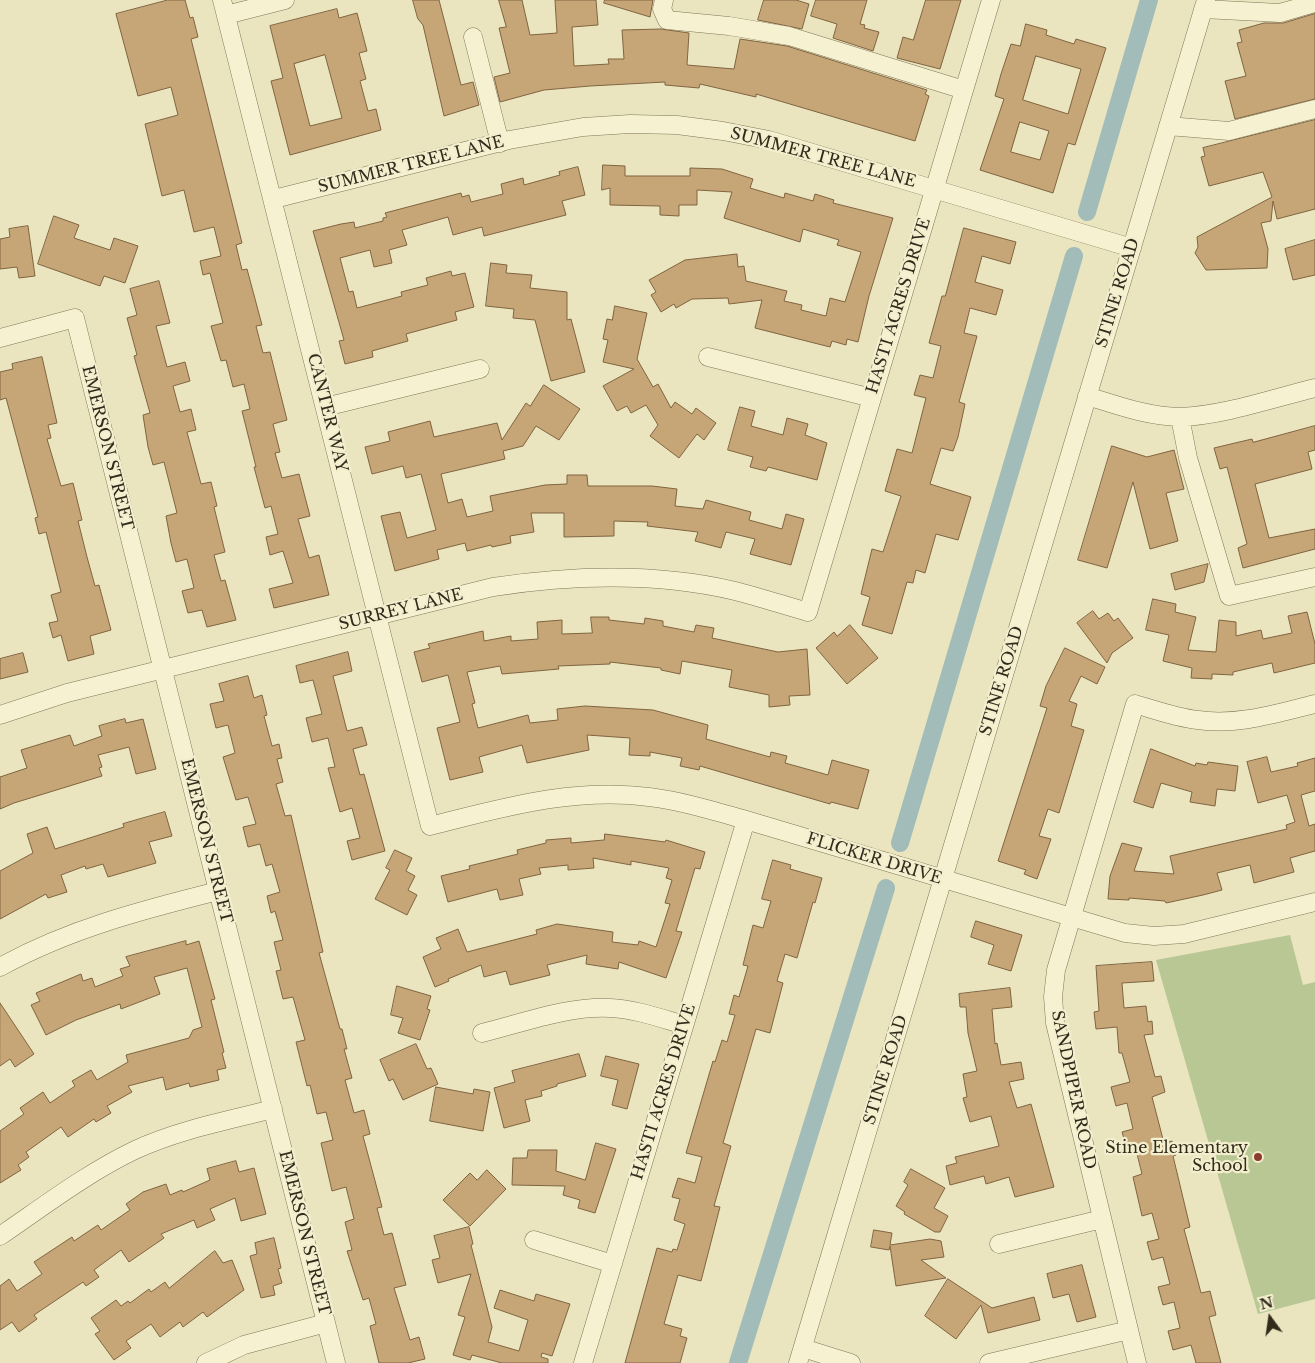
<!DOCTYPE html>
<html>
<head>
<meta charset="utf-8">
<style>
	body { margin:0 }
	#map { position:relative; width:1315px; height:1363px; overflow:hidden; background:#eae5bf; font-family:"Libre Baskerville",serif }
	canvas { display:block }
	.north { position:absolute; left:1245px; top:1293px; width:50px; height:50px; -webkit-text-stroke:4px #f2eece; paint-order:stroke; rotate:346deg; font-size:14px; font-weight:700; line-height:20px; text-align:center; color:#322b1c }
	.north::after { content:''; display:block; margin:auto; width:18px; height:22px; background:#322b1c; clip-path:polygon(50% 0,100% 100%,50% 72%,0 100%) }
</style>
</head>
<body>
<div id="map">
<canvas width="1315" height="1363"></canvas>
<div class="north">N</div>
</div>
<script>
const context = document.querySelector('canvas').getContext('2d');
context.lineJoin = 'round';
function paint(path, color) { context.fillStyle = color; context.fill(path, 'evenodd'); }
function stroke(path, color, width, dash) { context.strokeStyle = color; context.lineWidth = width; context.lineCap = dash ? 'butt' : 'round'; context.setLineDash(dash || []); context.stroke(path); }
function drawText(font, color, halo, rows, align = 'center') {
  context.font = font + ' "Libre Baskerville",serif'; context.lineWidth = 4.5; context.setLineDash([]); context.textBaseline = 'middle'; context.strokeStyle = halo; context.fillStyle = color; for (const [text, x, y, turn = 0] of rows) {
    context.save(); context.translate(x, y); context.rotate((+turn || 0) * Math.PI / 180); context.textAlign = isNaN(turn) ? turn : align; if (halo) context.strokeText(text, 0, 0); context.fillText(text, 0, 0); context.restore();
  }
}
paint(new Path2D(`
	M1290,935l13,50 12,-3v317l-57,15 -102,-354z`), '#b8c794');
stroke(new Path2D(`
	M1087,212l62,-212
	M900,843l174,-587
	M738,1363l148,-475`), '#a2bcb9', 18);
const building = new Path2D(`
	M168,0h17l5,18 3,-1 5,20 -7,2 51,204 -6,2 6,25 5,-1 15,56 -6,1 7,27 7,-1 17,68 -14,4 7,28 -5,1 7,25 17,-4 11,42 -12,3 11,39 10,-3 10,40 -55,13 -5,-19 24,-6 -10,-32 -13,4 -4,-18 12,-3 -7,-28 -6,2 -11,-41h2l-14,-56 8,-2 -6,-25 -11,3 -7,-27 -5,1 -10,-35 12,-3 -13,-50 -7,2 -3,-14 21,-5 -7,-29 -20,5 -10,-42 -22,6 -17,-72 33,-9 -7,-28 -33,9 -22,-82z
	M413,0h26l22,85 12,-3 6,23 -35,11 -21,-91 -5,-6z
	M499,0h23l8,35 27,-2 -2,-33h41l2,25 -26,2 2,39 35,-2 -1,-5h16l-2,-29 39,-1 28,4 -2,32 47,4 6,-30 47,7 140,44 -2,4 4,2 -14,45 -159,-47v3l-56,-13 -1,4 -34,-3v-3l-75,4 -46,4 -44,12 -6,-25 16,-4 -11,-45 7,-1z
	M605,0h48l-3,17 -46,-14z
	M764,0h32l13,4 -7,25 -44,-9z
	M816,0h51l-7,24 5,1 -1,3 15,4 -6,19 -40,-13 4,-14 -26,-8z
	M926,0h35l-21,69 -43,-11 6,-21 10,3z
	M337,9l2,9 18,-5 10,38 -8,2 7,26 -6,2 8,30 8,-2 5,21 -91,25 -19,-74 12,-3 -13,-52zM325,55l17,63 -32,8 -16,-62z
	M1315,14v85l-80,20 -10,-38 21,-5 -9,-33 5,-1 -3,-12 25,-7h19z
	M1026,24l21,6 -1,5 28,9 2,-5 30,9 -31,97 -7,-2 -15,50 -73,-23 24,-71 -9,-3 6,-22 10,-30 9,2zM1036,56l45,13 -13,45 -45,-14zM1020,122l29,9 -9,29 -29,-8z
	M1315,120v89l-38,10 -4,-18 -2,20 -10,2 7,26 -1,19 -61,2 -11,-17 3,-6 -1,-10 75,-40 -9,-25 -54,14 -8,-29 4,-1 -2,-8z
	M603,165l22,1v10h65v-8l32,1 31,10 -3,9 34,10 1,-5 28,8 2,-7 19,6 -1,3 60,15 -24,78 -11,46 -11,-3 -1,6 -14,-4 -2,6 -75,-19 7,-28 -33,4 -1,-6 -36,1 -16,9 -2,-4 -13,8 -10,-17 5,-3 -7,-12 36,-20 52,-6 1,13 6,-1 2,15 41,10 -3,10 18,4 -1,5 25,6 4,-18 15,4 16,-50 -24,-7 2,-5 -36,-11 -3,13 -76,-24 8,-26 -35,-2v15h-18v11l-19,-1v-9l-50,-1v-17l-8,2z
	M578,167l7,28 -23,6 4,14 -82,21 -2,-9 -29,8 -5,-18 -46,13 5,15 -18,5 3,13 -18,4 -4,-17 -30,8 9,34 4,-1 4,17 45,-12 -1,-4 27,-7 -2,-7 25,-7 1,5 13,-3 9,34 -19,5 2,8 -51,14 2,7 -36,10 1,6 -28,7 -6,-23 5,-1 -31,-109 28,-7 13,-2 1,6 28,-7v-3l4,-1 -2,-4 76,-20 1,4 7,-2 2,7 32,-8 -2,-10 22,-6 1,7 36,-10 -1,-3z
	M54,216l25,9 -5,13 36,12 4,-12 24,8 -13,37 -21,-7 -4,10 -62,-22z
	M28,226l7,50 -16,2 -2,-11 -17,2v-30l10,-2 -1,-8z
	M964,228l52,14 -6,22 -28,-8 -7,26 28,8 -7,25 -26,-7 -6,25 13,3 -18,66 6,2 -7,33 -5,14 -12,-3 -11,36 41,13 -13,43 -22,-6 -11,39 -9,-3 -3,13 -6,-1 -15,52 -30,-9 8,-28 -9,-3 11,-45 11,3 18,-56 -16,-5 12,-42 15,4 14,-55 -12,-3 6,-20 13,3 8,-32 -12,-3 13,-47h3z
	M1315,240v35l-22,5 -8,-31z
	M491,263l16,2 -1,8 26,2 -2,13 37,4v28l4,-1 14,53 -34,9 -16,-61 -22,-2 1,-9 -28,-3z
	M159,281l11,42 -14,3 11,41 18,-5 5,19 -17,5 7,26 11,-3 5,21 -9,2 14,52 10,-2 6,24 -3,1 11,45 -11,3 7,26 4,-1 11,40 -29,7 -5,-17 -14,3 -6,-22 12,-3 -7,-29 -11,3 -5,-19 -5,-27 11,-3 -13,-51 -11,3 -5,-18 -5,-32 7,-2 -16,-57 3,-1 -10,-37 10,-3 -7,-26z
	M615,306l32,7 -10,46 16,28 5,-3 13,24 4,-6 17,12 4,-6 20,15 -12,17 -7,-6 -18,24 -29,-22 8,-11 -12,-20 -15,8 -4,-7 -10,5 -14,-25 31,-17 -31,-7 5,-22 -5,-1 4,-20 5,1z
	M42,357l15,66 -9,2 3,13 -4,1 14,47 12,-3 9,37 -4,1 9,36 8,29 4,-1 12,45 -21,6 4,18 -26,7 -7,-26 -8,3 -4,-15 9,-2 -7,-26 10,-3 -15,-60 -7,2 -4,-16 3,-1 -32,-119 -6,2v-28l13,-3 -1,-5z
	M544,385l36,24 -21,31 -23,-14 -13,20 -20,5 2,8 -64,15 7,29 14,-4 5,18 26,-6 -3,-15 55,-11 22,-1v-9h20l1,11h64l25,3 -2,17 28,3 3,-9 45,12 -2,8 33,9 4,-15 18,5 -13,46 -41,-11 5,-15 -29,-7 -5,16 -26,-7 3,-9 -51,-6 1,-4 -34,-1v15l-50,1v-24h-33l3,19 -24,4 1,7 -19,4 -1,-2 -24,6 -2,-8 -28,7 2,9 -44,12 -14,-55 19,-4 7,26 29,-8 -15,-56 -15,4 -3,-12 -31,8 -7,-27 25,-6 -2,-9 42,-11 4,16 63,-14 5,17 24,-37 4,3z
	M740,407l15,4 -4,15 32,9 4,-17 21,6 -3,11 22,8 -10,37 -49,-13 -2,4 -16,-4 3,-10 -25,-7z
	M1315,426v24l-7,2 4,17 -57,15 14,54 46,-9v20l-72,19 -5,-20 9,-4 -20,-77 -7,2 -6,-21 38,-9 1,3z
	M1112,446l35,11 27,-7 10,39 -18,4 12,48 -28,8 -17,-67 -26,86 -29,-8z
	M1208,564l-4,18 -29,8 -4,-16z
	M1153,599l23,5 -1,8 21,5 -8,33 28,2 3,-32 17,2v14l25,-6 2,9 29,-6 -4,-17 19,-4 8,32v19l-41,10 -2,-10 -39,9v3l-21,-1v5l-21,-1 1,-10 -29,-7 6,-26 -23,-5z
	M1093,611l6,8 9,-6 6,8 4,-3 15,20 -21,15 -5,10 -30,-40z
	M591,617h18v3l35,4 1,-6 18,3v5l31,6 2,-7 18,3 -2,10 66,14 29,-3 3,46 -21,1 1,9 -21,2v-12l-40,-8 3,-17 -50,-9 -2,13 -19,-4v-2l-51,-6v2l-52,2 1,3 -57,5 -2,-8 -33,6 8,31 -3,1 6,24 50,-13 2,8 28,-3 -1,-11 28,-3 68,4 55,15 -2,14 64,18 1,-5 16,4 -2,7 36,10 7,2 4,-15 37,10 -11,39 -27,-7 -1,2 -130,-38 -1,4 -19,-4 2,-8 -32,-6v4l-21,-1 1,-17 -43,-3 2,15 -62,13 -5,-18 -43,12 4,15 -33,8 -13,-52 23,-6 -12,-47 -26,7 -8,-30 16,-4 -2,-4 55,-13 1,10 27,-5v5l27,-2 -1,-17 25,-2v14l30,-1z
	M850,625l28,33 -31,26 -31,-36 18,-16 3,4z
	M1065,648l40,19 -8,17 -16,-8 -12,25 8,3 -6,22 13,4 -25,83 -11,-4 -9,27 12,3 -14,40 -13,-5 2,-4 -28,-9 49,-153 -7,-2 6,-20z
	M348,652l4,19 -19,5 14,55 15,-4 5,18 -14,4 7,26 4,-1 21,77 -33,9 -5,-19 13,-3 -8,-30 -12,4 -12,-44 7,-1 -7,-29 -16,4 -6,-24 16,-4 -9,-34 -13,3 -4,-17z
	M23,653l5,19 -28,7v-20z
	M248,676l6,22 8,-3 5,20 -3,1 8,30 7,-2 3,14 -5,1 6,23 -7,2 9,32 6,-1 32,137 -4,1 21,76h2l5,20h-3l8,29 -7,2 9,33 10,-3 6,24 -7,2 19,71 -5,1 7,27 8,-2 14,52 -12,3 16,52 9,-3 6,22 -17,4h-29l-9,-37 6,-2 -7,-26 -6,2 -16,-49 5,-1 -7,-28 9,-3 -8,-32 -14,4 -11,-48 12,-3 -7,-28 -9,2 -7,-29 -3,1 -11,-44 9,-2 -12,-43 -10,2 -7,-28 5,-1 -7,-28 9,-2 -8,-29 -4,2 -4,-17 13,-4 -8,-28 -6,2 -6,-22 -12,3 -5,-20 13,-3 -8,-27 -12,3 -13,-43 12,-4 -7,-28 -12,3 -6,-24 14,-3 -5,-17z
	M125,719l1,4 17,-4 13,50 -20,5 -7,-27 -31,8 4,12 -3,1 3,8 -88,27 -14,6v-32l27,-9 -6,-18 49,-15 4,11 28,-10 -3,-10z
	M1151,749l44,17 1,-3 11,2 1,-3 30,4 -3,25 -18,-2 -2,17 -25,-4 2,-10 -31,-9 -8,25 -19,-6z
	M1267,757l4,15 27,-6 -1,-3 18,-5v33l-14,4 8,31 6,-2v27l-25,7 4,14 -40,11 -4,-18 -33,8 5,17 -19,5 -37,8 -1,-2 -36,-3v2l-21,-1 2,-23 12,-33 20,5 -8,23 40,3 -4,-18 117,-27 -1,-4 9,-3 -8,-27 -29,8 -11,-41z
	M165,812l7,24 -23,6 7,21 -48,14 -5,-13 -17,5 -1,-3 -24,9 6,17 -19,6 -2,-4 -46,25v-48l33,-18 -6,-19 20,-7 8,22 69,-22 -1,-3z
	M605,834l60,8 1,-2 39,12 -5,17 -5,-1 -19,63 6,1 -16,46 -47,-16 -1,7 -32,-5 1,-9 -40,10 3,10 -40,10 -4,-14 -22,6 -3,-12 -33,14 1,2 -14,6 -12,-30 18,-8 -5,-11 22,-9 9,23 70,-18 -1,-4 21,-6 56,8 -1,10 26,3 1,-4 17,6 14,-43 -5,-1 7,-23 -6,-2 3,-10 -38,-7v4l-38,-7 1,10 -26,2v-5l-29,3 2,6 -22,5 4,16 -23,5 -3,-11 -49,13 -7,-26 29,-7 -1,-3 49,-12 -1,-4 29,-7v-3l25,-2v5l33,-3z
	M395,850l17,8 -6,13 9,5 -7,14 9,5 -10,20 -32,-16 15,-29 -4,-2z
	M773,860l18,5 -1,4 32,9 -7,25 -2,-1 -16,56 -12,-4 -8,27 6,2 -13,50 -14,-4 -33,114 8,3 -17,60 6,1 -19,74 -23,-6 -14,49 18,5 -2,7 7,2 -7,25h-55l32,-115 15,4 1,-3 4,1 8,-26 -11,-4 6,-21 -8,-2 6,-19 17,5 7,-26 -16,-4 27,-92 2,1 7,-22 5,2 8,-27 -6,-1 5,-19 5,2 9,-31 -5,-1 10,-40 10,3 8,-27 -9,-2z
	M976,921l46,14 -11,36 -23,-7 6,-19 -23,-8z
	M186,941v4l13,-4 16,58 -4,1 13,52 -2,1 4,15 -9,2 2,10 -29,7 -1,-4 -23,7 -3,-13 -35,9 4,6 -25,14 4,7 -15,9 -2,-3 -26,18 -7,-10 -35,25 3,5 -11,8 3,5 -21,13v-52l24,-17 -4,-6 23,-16 7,11 25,-17 -3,-5 19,-11 6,10 31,-18 -2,-7 63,-17 4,-8 9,-3 -15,-59 -33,9 6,17 -39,15 -1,-5 -44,16 -30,15 -15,-30 9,-4 -4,-8 45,-19 2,7 9,-3 3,9 28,-11 -3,-7 10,-3 -4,-9z
	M1152,962l2,19 -32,2 2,25 22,-2 2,16 4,-1 1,13 -9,1 11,42 6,-1 4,16 -13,5 12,46 8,-2 4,14 -3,1 17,71 -6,2 17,64 9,-2 6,24 -7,2 12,46h-25l-5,-18 -18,5 -5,-19 12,-3 -6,-26 -11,3 -5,-18 12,-3 -7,-27 -11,3 -5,-18 12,-3 -7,-26 -10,3 -9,-39 9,-3 -7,-28 -8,3 -5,-17 11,-3 -6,-26 -11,3 -5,-19 19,-5 -8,-29h-3l-2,-26 -21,2 -2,-17 5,-1 -3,-45z
	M397,986l34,10 -4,13 3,1 -10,30 -22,-7 5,-15 -12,-3z
	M1010,988l2,19 -20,2 3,35 2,-1 4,22 20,-3 3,17 -15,3 8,26 14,-4 23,83 -39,10 -6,-20 -23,7 -2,-8 -34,9 -4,-19 11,-3 -2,-6 44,-11 -8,-30 -21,6 -7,-24 4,-1 -4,-23 14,-3 -9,-38 -2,-26h-6l-1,-13z
	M0,1003l34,51 -19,13 -5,-8 -10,7z
	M416,1044l11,25 4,-1 7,16 -35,16 -10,-21 -4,2 -9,-21z
	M579,1054l7,22 -29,8v2l-16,5 1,5 -17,4 5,21 -26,7 -10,-40 21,-6 -3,-11z
	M606,1056l33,8 -12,45 -15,-4 6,-25 -17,-4z
	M436,1087l37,7 1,-5 16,3 -7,39 -53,-10z
	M596,1143l20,6 -21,64 -17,-5 2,-8 -17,-5 2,-9 -53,-1 1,-27h14l1,-8h29l-1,21 29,9z
	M236,1161l3,11 15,-4 12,46 -25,7 -6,-23 -25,11 5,11 -18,8 -3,-8 -33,14 3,4 -35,24 -8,-12 -27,20 5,7 -13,9 -3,-4 -49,33 3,4 -18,13 -7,-10 -12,8v-44l9,-7 8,12 25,-17 -8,-12 38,-25 2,4 24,-16 3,5 29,-20 -4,-6 17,-12 23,-8 4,11 12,-5 1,2 27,-12 -3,-11z
	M911,1169l34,19 -11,20 14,8 -8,16h-5l-31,-18 1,-2 -9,-6 12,-21 -4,-3z
	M487,1170l19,19 -36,37 -27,-26 27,-27 7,7z
	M469,1227l4,17 -2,1 21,82 -4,15 31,9 9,-31 -34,-12 6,-18 34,11 2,-7 34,10 -18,52 -10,-3 -1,4 7,2v4h-46l-30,-8 -2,5 -17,-5 12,-38 -7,-2 13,-41 -33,9 -6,-23 8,-2 -6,-22z
	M874,1230l18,3 -2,12 40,-6 11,2 3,16 -23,3 25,18 -50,8 -6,-40 -1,4 -18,-3z
	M274,1238l7,30 -3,1 4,14 -9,3 2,9 -14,3 -11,-42 7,-2 -2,-11z
	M215,1251l8,12 9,-3 12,30 -37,27 -4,-5 -20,15 -3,-5 -20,15 -9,-13 -25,17 5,7 -17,12 -19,-26 5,-3 -9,-13 25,-18 5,6 7,-5 2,2 19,-14 2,3 14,-10 4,6z
	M1082,1265l14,52 -19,5 -8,-28 -16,4 -6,-24z
	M948,1279l44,29 42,-11 6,23 -52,13 -7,-28 -25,34 -31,-23z`);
paint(building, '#c6a677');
stroke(building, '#7f6440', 1);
const minor = new Path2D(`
	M222,0l208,826c72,-18 144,-39 219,-29 33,4 65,14 97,23l379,113 29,3 30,-2 131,-32
	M664,0l-2,9 5,11 62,6 60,10 175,54
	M1203,9l77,4 35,-10
	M226,15l59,-15
	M473,37l27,106
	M1168,126l61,5 86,-22
	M274,199l235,-59 74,-13 47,-3 47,1 46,6 46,9 363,108
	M0,338l75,-20 261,1045
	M708,357l164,41
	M1087,396c30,9 62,21 93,21 42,-1 94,-19 135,-29
	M325,407l155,-38
	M1180,417l8,41 41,138 86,-19
	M0,715l67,-22 426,-106c80,-12 162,-15 242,4 24,6 48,14 73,21l183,-612
	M0,967c69,-38 142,-57 218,-76
	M482,1033c41,-10 85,-27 128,-25 25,1 50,10 74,17
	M0,1236c44,-30 87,-63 135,-86 43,-20 91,-29 138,-41
	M534,1240l79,24
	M999,1244l103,-25
	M803,1348l48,15
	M206,1363l38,-18 82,-22
	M583,1363l163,-543
	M798,1363l408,-1363
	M989,1363l140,-33
	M1137,1363l-82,-340 -2,-26 3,-27 79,-266c20,6 42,14 63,16 40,6 79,-7 117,-16`);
stroke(minor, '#817659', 19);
stroke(minor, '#f6f2d1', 18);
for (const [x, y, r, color] of [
	[1258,1157,5,"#8c3d2d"]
]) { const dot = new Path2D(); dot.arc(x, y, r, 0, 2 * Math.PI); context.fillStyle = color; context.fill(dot); stroke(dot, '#f2eece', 2); }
drawText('16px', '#322b1c', '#f2eece', [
	["SUMMER TREE LANE",823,158,15],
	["SUMMER TREE LANE",411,165,-14],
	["STINE ROAD",1118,293,-73],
	["HASTI ACRES DRIVE",899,306,-73],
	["CANTER WAY",327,413,76],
	["EMERSON STREET",107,448,76],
	["SURREY LANE",401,610,-14],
	["STINE ROAD",1002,681,-73],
	["EMERSON STREET",206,841,76],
	["FLICKER DRIVE",874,859,17],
	["STINE ROAD",886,1070,-73],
	["SANDPIPER ROAD",1073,1090,78],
	["HASTI ACRES DRIVE",664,1092,-73],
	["EMERSON STREET",304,1233,76]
]);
drawText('16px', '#322b1c', '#f2eece', [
	["Stine Elementary",1248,1148],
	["School",1248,1166]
], 'right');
</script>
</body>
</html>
